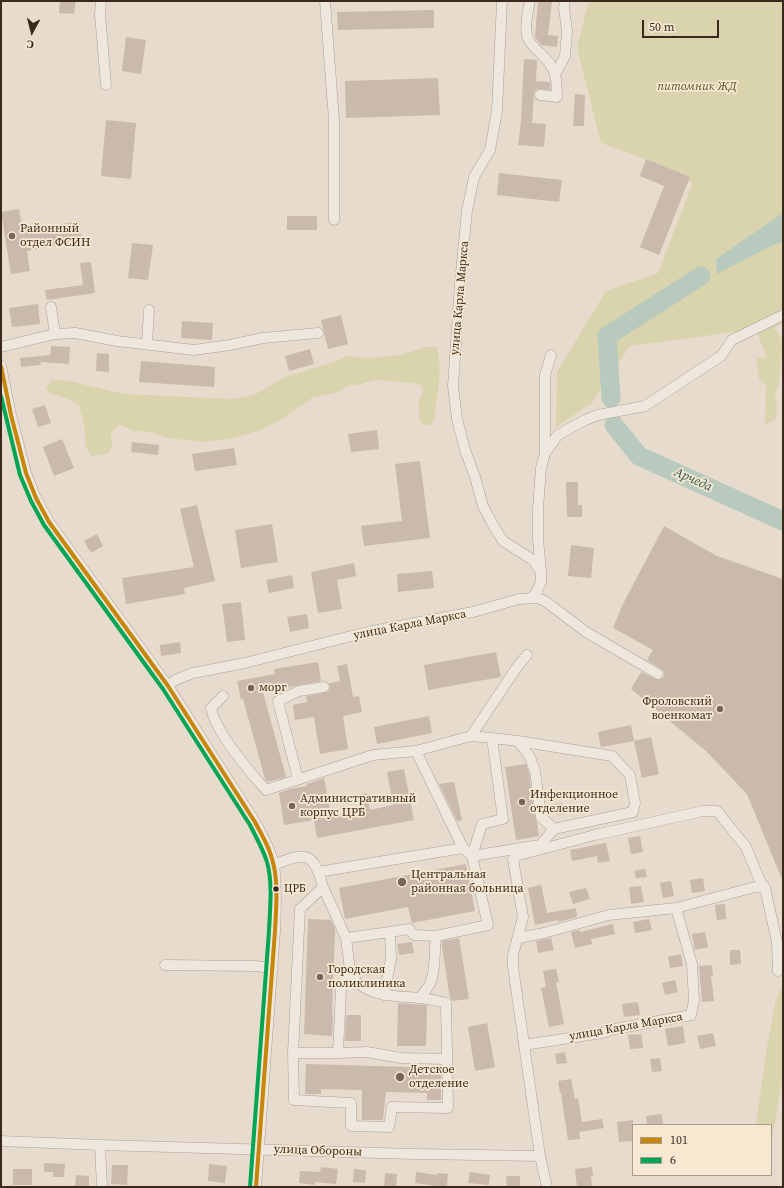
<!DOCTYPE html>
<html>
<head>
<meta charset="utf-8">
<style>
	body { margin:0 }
	#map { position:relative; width:784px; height:1188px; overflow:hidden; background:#e6dbcc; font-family:"Source Serif 4",serif }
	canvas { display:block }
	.frame { position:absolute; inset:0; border:2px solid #3a281d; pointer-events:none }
	.legend { position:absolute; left:632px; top:1124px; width:140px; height:52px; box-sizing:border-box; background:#f7e8d2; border:1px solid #ab9b8a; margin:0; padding:5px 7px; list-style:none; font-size:12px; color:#3a281d }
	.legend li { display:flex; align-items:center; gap:8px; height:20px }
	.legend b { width:20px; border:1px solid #ab9b8a }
	.north { position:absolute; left:12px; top:12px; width:40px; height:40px; -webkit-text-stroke:3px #f7e8d2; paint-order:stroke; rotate:187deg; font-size:11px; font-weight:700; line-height:16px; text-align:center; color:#3a281d }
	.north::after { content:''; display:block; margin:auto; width:14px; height:18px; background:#3a281d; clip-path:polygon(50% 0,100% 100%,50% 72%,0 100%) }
	.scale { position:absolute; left:642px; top:20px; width:77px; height:18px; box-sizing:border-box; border:2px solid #3a281d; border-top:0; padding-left:5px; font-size:12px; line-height:14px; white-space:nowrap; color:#3a281d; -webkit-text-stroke:3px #f7e8d2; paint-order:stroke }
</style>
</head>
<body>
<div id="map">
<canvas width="784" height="1188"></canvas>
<div class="frame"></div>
<ul class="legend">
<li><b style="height:5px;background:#c88607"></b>101</li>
<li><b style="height:5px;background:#00a651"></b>6</li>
</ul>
<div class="north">С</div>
<div class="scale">50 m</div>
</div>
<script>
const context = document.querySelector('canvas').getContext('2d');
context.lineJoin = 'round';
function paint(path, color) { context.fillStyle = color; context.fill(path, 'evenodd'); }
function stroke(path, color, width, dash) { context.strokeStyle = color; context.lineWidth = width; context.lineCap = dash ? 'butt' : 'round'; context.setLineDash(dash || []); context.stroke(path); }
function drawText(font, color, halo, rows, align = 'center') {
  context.font = font + ' "Source Serif 4",serif'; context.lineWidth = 3.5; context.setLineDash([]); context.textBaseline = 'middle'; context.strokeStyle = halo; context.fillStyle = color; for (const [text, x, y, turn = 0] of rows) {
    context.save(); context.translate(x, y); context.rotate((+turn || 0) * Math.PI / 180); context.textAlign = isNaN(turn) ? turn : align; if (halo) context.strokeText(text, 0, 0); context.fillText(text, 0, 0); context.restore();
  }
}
paint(new Path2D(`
	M589,1h194v322l-9,5 9,12 -4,42 -4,13 2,12 -1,12 -11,6 1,-40 -7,-6 -3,-22 11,1 -7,-17 -3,-12 -127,17 -38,57 -36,24 1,-55 49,-81 52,-18 35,-91 -47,-23 -45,-16 -24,-96z
	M426,347h11c6,24 0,49 -3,73l-5,5h-6l-3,-4 -2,-18 5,-11 -2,-7 -9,-2 -38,-3 -13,4 -14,2 -9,6 -26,6 -28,20 -23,12 -31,9 -26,3 -37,-4 -15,-6 -18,-1 -14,-6 -9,7 1,14 -4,8 -17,2 -6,-12v-14l-6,-25 -11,-6 -19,-6 -3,-6 6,-7 17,1 54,13 111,5 20,-4 31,-18 49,-15 13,-6 21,2 33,-3z
	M781,988l2,2v85l-12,70v-20h-15l10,-72 9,-50z`), '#d9d4ae');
paint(new Path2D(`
	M783,213v29l-10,3 -56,29 -1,-15z`), '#b8cabd');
stroke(new Path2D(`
	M611,398l-4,-62 94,-60
	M614,425l25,31 144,65`), '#b8cabd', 19);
paint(new Path2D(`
	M60,1h16l-2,13 -15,-1z
	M538,1h14l-4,34 10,1 -1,11 -16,-2 -6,-8z
	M434,10v18l-96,2 -1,-18z
	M126,37l20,3 -5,34 -19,-3z
	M524,59l13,1 -1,21 14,1v8l-12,-1 -4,3v3l-2,28 14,1 -2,23 -26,-2 3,-23z
	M438,78l2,37 -94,3 -1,-37z
	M575,94l10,1 -1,31h-11z
	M106,120l30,3 -5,56 -30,-3z
	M646,159l44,18 -31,78 -19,-8 24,-61 -24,-10z
	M499,173l63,7 -3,22 -62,-7z
	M19,209l4,22 56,-10 3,20 -55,10 3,20 -19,3 -10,-62z
	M287,216h30v14h-30z
	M132,243l21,2 -5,35 -20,-2z
	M91,262l4,31 -48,7 -2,-10 38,-5 -3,-22z
	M38,304l2,20 -28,3 -3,-19z
	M341,315l7,29 -20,5 -7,-29z
	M182,321l31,2 -1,17 -31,-2z
	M51,346l19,1 -1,17 -29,-2 1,3 -20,2 -1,-9 30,-3z
	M310,349l4,15 -25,7 -4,-15z
	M97,353l12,1v18l-13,-1z
	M141,361l74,6 -1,20 -75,-5z
	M45,405l6,18 -13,4 -6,-18z
	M377,430l2,19 -28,3 -3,-18z
	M62,439l12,29 -20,8 -11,-29z
	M132,442l27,3 -1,10 -27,-3z
	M234,448l3,17 -42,6 -3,-17z
	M420,461l10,77 -66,8 -3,-20 41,-5 -7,-57z
	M566,482h12v23h4v12h-15z
	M197,505l18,76 -31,7 1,6 -59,10 -4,-26 72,-11 -14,-58z
	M272,524l6,38 -37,6 -6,-38z
	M664,526l53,30 66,23v303l-36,-88 -41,-43 -75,-62 10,-17 17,8 6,-3v-6l-17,-11 6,-10 -40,-22 9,-22z
	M97,534l6,12 -12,7 -7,-12z
	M571,545l23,3 -3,30 -23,-2z
	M354,563l2,13 -19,4 5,29 -24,4 -7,-41z
	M432,571l2,17 -36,4 -1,-18z
	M292,575l2,13 -25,5 -3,-13z
	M241,602l4,38 -18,2 -5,-38z
	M307,614l2,14 -19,4 -3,-15z
	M180,642l1,11 -20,3 -1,-11z
	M496,652l5,25 -73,13 -4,-25z
	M318,662l3,19 -58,11 23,85 -18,5 -3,-3 -22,-80 -2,1 -4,-19 38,-7 -1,-5z
	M347,664l6,33 6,-1 3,16 -19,4 5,33 -28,5 -6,-37 -19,3 -2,-15 14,-3 -1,-6 22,-4 2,-3 -1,-6 11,-2 -3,-15z
	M429,716l3,17 -55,11 -3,-17z
	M631,725l3,16 -33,6 -3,-15z
	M651,737l8,37 -17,4 -8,-37z
	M526,764l3,9 6,45 2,4 2,14 -23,4 -11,-73z
	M404,769l10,51 -97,18 -3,-18 -30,5 -5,-32 11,-4 17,-3v-2l17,-6 7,38 27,-6 -2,-15 11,-2 3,17 23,-5 -6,-33z
	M454,782l8,38 -5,1 -18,-37z
	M563,803l2,11 -8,1 -2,-11z
	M640,836l3,16 -12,2 -3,-16z
	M606,843l4,18 -12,2 -1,-7 -25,5 -2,-11z
	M466,864l9,47 -63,12 -4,-16 -63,12 -6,-31z
	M645,869l2,8 -11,1 -2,-7z
	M703,878l2,13 -13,2 -2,-13z
	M671,881l3,15 -11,2 -3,-15z
	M541,885l6,28 29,-5 1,9 -19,5v-2l-23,5 -7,-37z
	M641,886l3,16 -13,2 -2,-17z
	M586,888l4,11 -17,5 -4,-12z
	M725,904l1,15 -9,1 -2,-15z
	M308,919l23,1 4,9 -3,86h1l-1,21 -28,-2z
	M649,919l3,11 -17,3 -2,-11z
	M613,924l2,10 -24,5 1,5 -17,4 -4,-16 9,-2v2z
	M705,932l3,15 -13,3 -3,-16z
	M459,938l10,61 -17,2 -2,-3 -8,-51v-6z
	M551,938l3,12 -16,3 -2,-12z
	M412,942l2,11 -15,2 -2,-11z
	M730,950h10l1,14 -11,1z
	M681,954l2,12 -13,2 -2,-11z
	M712,965l1,11h-2l3,25 -12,1 -3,-36z
	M556,969l3,13h-3l8,42 -15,3 -8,-39 5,-1 -3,-16z
	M675,980l3,12 -13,3 -3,-12z
	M638,1002l2,13 -16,2 -2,-13z
	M398,1003l29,2 -1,41h-29z
	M346,1015h15v26h-16z
	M487,1023l8,44 -20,4 -7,-44z
	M683,1026l2,17 -17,3 -3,-17z
	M713,1033l3,13 -16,3 -3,-13z
	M641,1034l2,14 -13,1 -2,-14z
	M565,1052l2,11 -10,1 -2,-10z
	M660,1058l2,13 -10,1 -2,-13z
	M306,1064l135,4v32h-14v-7l-41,-1 -3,28h-21v-30l-41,-1v5h-16z
	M571,1079l4,20 3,-1 4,24 20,-3 2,9 -25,4 1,7 -12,1 -7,-47h-1l-2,-12z
	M662,1114l1,11h-16l-1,-9z
	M633,1120v21l-14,1 -2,-20z
	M44,1163l21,1 -1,13h-11v-5h-9z
	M209,1164l18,2 -2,17 -17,-2z
	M112,1165h16l-1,20 -16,-1z
	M321,1167l17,2 -2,15 -21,-2v3l-16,-2 1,-12 20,1z
	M592,1167l1,9h-2l1,11h-15l-2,-18z
	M13,1169h19v16h-19z
	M354,1169l12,1 -1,13 -12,-1z
	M416,1172l21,3 1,-2 10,1 -1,13h-11v-1l-21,-3z
	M470,1172l20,3 -1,10 -21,-2z
	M385,1173l12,1 -1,13 -12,-1z
	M76,1175l13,1v11h-14z
	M506,1176h14v11h-13z`), '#cab9ad');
const minor = new Path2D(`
	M101,1l-1,13 6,71
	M325,1l9,119v100
	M502,1l-5,110 -7,39 -16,27 -7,34 -7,72 -7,103 4,33 8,31 10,27 8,29 10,19 10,16 30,19 8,12
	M530,1c-2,9 -6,29 -2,37 2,6 8,11 12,15 16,15 17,22 17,44l-17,-2
	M556,73l9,-17 2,-25 -3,-23 1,-7
	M51,307l4,27
	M147,344l2,-34
	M1,347l54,-13 20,-1 42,8 77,9 36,-5 33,-7 55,-5
	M1,366l10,49 15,58 10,25 13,24 119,164 87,136c7,13 16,28 19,43 3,21 2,45 1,66l-19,256
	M545,453l12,-17 6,-4 22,-12 13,-5 47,-9 76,-50 11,-16 51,-25
	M530,598l6,-5 5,-11v-10l-3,-33v-30l3,-41 4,-15v-78l6,-20
	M168,686l7,-6 18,-7 52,-10 122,-31 106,-20 46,-13 19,-1 7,3 41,31 72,42
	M223,696l-12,12c5,25 37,62 55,82l107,-35 43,-4 47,97 9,8 68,-11 14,-16 79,-17 2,-9 -5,-28 -18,-19 -94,-15
	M492,738l26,3 12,16 5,14 6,46 13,12
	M416,751l55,-15
	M298,779l-20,-78 21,-10 25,-4
	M274,865c32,-14 40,-13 49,22l-23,22 -7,144 1,47 57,3v23l38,1 3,-20 56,1 -2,-105c-9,-2 -19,-5 -28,-5 -19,-2 -44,-1 -60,-15 -4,-3 -6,-8 -8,-13
	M318,872l145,-24
	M323,887l23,51 44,-6
	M346,938l4,32 -9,19 -3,64 29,-1 34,6 46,1
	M518,938l26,-5 65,-18 67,-7 79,-21 10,1
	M165,965l90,1 18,2
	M384,995l7,-36 -1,-27 19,-3 5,6 22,1 52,-11 -16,-69 10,-32 21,-5 -11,-81 -21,-2 46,-69 10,-12
	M420,998c3,-5 7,-9 10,-14 6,-13 4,-33 6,-48
	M524,1045l78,-12 13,-4 76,-14 3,-15 -2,-36 -16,-56
	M293,1053h45
	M1,1141l99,4 315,9 125,2
	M100,1145l2,42
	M547,1187l-7,-31 -27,-189v-12l10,-38 -10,-58 6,-4 76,-20 108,-24h14l29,36 14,34 5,7 12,54 1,29`);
stroke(minor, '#aba096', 11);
stroke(minor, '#eee7de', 10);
stroke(new Path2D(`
	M1,366l10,49 15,58 10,25 13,24 119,164 87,136c6,12 14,24 17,37 7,22 4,49 3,72l-19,256`), '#c88607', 4);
stroke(new Path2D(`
	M1,396l19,79 11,26 13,24 119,164 87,136c6,12 13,24 17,37 6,21 3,47 2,69l-19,256`), '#00a651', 4);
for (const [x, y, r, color] of [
	[12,236,4,"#76675a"],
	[251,688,4,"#76675a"],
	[720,709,4,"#76675a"],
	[522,802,4,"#76675a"],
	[292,806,4,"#76675a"],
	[402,882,5,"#76675a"],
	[276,889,3.5,"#3a281d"],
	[320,977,4,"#76675a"],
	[400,1077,5,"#76675a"]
]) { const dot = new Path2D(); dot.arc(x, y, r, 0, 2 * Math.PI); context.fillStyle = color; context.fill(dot); stroke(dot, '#f7e8d2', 1.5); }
drawText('11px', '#3a281d', '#f7e8d2', [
	["ЦРБ",284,889]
], 'left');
drawText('italic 12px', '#505822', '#f7e8d2', [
	["питомник ЖД",697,87]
]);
drawText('12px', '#3a281d', '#f7e8d2', [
	["Районный",20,229],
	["отдел ФСИН",20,243],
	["морг",259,688],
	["Фроловский",712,702,"right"],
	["военкомат",712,716,"right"],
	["Инфекционное",530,795],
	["отделение",530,809],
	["Административный",300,799],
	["корпус ЦРБ",300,813],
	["Центральная",411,875],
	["районная больница",411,889],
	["Городская",328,970],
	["поликлиника",328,984],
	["Детское",409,1070],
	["отделение",409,1084]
], 'left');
drawText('12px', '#3a281d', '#f7e8d2', [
	["улица Карла Маркса",460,298,-85],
	["улица Карла Маркса",410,625,-11],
	["улица Карла Маркса",626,1027,-10],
	["улица Обороны",318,1151,2]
]);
drawText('italic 13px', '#2b5b52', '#f7e8d2', [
	["Арчеда",693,480,24]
]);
</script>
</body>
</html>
